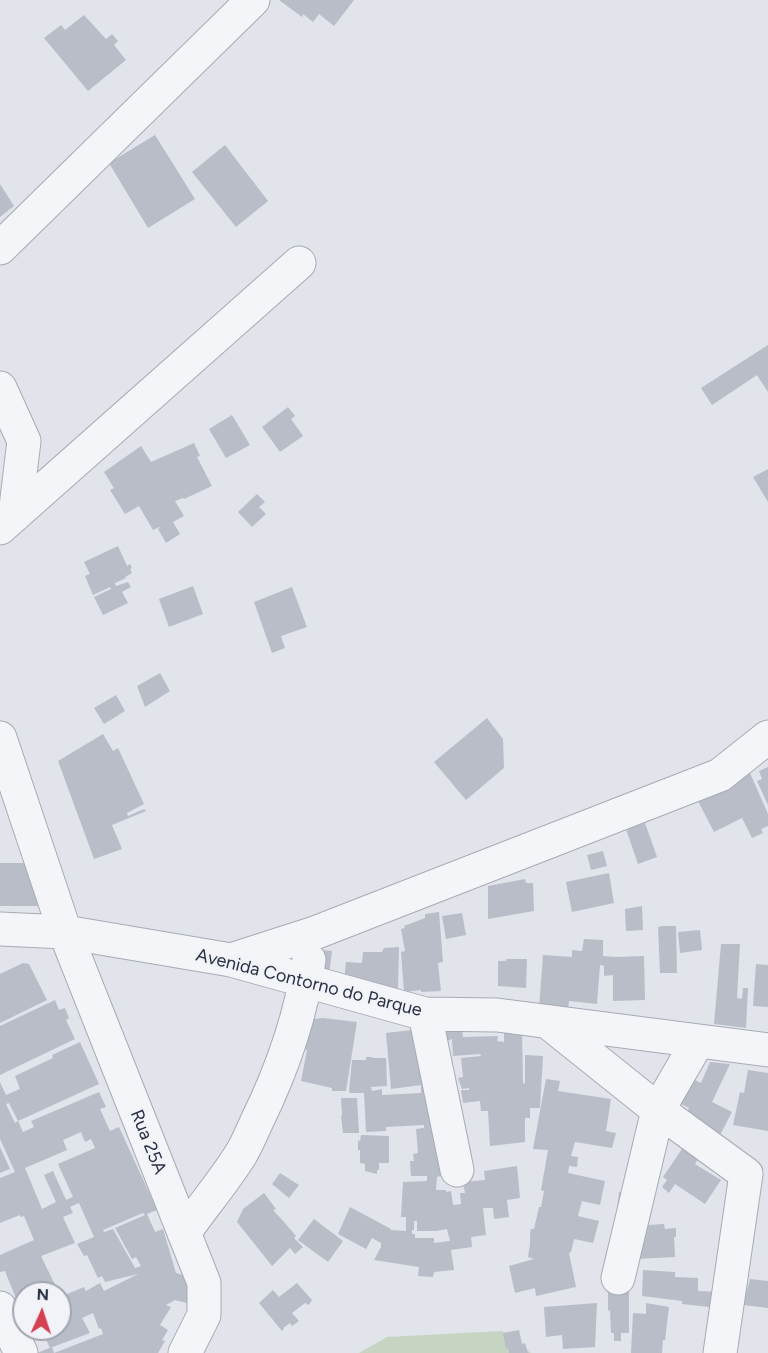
<!DOCTYPE html>
<html>
<head>
<meta charset="utf-8">
<style>
	body { margin:0 }
	#map { position:relative; width:768px; height:1353px; overflow:hidden; background:#e1e4ea; font-family:Figtree,sans-serif }
	canvas { display:block }
	.north { position:absolute; left:12px; top:1281px; width:60px; height:60px; box-sizing:border-box; background:#f1f3f8; border:2px solid #a1a5b0; border-radius:50%; rotate:3deg; font-size:16px; font-weight:700; line-height:24px; text-align:center; color:#283143 }
	.north::after { content:''; display:block; margin:auto; width:21px; height:27px; background:#d54053; clip-path:polygon(50% 0,100% 100%,50% 72%,0 100%) }
</style>
</head>
<body>
<div id="map">
<canvas width="768" height="1353"></canvas>
<div class="north">N</div>
</div>
<script>
const context = document.querySelector('canvas').getContext('2d');
context.lineJoin = 'round';
function paint(path, color) { context.fillStyle = color; context.fill(path, 'evenodd'); }
function stroke(path, color, width, dash) { context.strokeStyle = color; context.lineWidth = width; context.lineCap = dash ? 'butt' : 'round'; context.setLineDash(dash || []); context.stroke(path); }
function drawText(font, color, halo, rows, align = 'center') {
  context.font = font + ' Figtree,sans-serif'; context.lineWidth = 4.5; context.setLineDash([]); context.textBaseline = 'middle'; context.strokeStyle = halo; context.fillStyle = color; for (const [text, x, y, turn = 0] of rows) {
    context.save(); context.translate(x, y); context.rotate((+turn || 0) * Math.PI / 180); context.textAlign = isNaN(turn) ? turn : align; if (halo) context.strokeText(text, 0, 0); context.fillText(text, 0, 0); context.restore();
  }
}
paint(new Path2D(`
	M502,1331l29,22h-172l28,-16z`), '#c6d5c2');
paint(new Path2D(`
	M279,0h75l-20,26 -15,-12 -6,8 -10,-8 -1,3z
	M84,15l22,24 6,-5 6,7 -4,4 12,15 -38,31 -44,-53 17,-13 4,5z
	M155,135l40,64 -47,29 -39,-65z
	M225,145l43,56 -32,26 -44,-55z
	M0,184l14,22 -14,11z
	M768,345v47l-11,-17 -45,30 -11,-17z
	M288,407l7,9 -4,3 12,17 -23,16 -18,-25z
	M232,415l18,30 -24,13 -17,-29z
	M194,443l6,13 -3,1 15,29 -28,13 -1,-1 -8,3 9,15 -11,6 7,12 -14,9 -8,-14 2,-1 -1,-1 -6,3 -14,-24 -14,8 -15,-24 4,-2 -10,-16 37,-26 10,16z
	M768,469v33l-15,-25z
	M257,494l8,8 -6,5 7,7 -14,13 -14,-15z
	M118,546l9,20 3,-2 2,4 -2,1 2,4 -7,4 1,1 -11,5 1,3 12,-4 3,5 -9,5 6,11 -25,12 -9,-18 17,-8 -1,-2 -17,8 -8,-19 5,-2 -6,-12z
	M193,586l10,28 -34,13 -10,-28z
	M292,587l15,40 -26,9 4,12 -13,5 -18,-51z
	M160,673l10,18 -25,16 -8,-21z
	M116,695l9,16 -21,13 -10,-16z
	M487,718l16,21 1,29 -38,32 -32,-38z
	M103,734l10,17 5,-3 26,56 -17,9 1,3 16,-7 2,2 -34,14 10,24 -28,10 -36,-98z
	M768,767v38l-11,-24 5,-2 -3,-8z
	M750,773l18,41v12l-7,3 2,4 -11,5 -10,-20 -28,14 -16,-31z
	M645,823l12,34 -19,7 -12,-35z
	M603,851l4,15 -16,4 -4,-15z
	M0,863h37l1,43h-38z
	M609,873l5,30 -42,9 -6,-30z
	M525,879l1,4h7l1,28 -46,8v-33z
	M642,906l1,24 -17,1 -1,-22z
	M439,912l4,50 -5,1 3,28 -20,1v-2l-17,2 -3,-40 4,-1 -4,-22 4,-1 -1,-2 21,-8v-4z
	M462,913l4,22 -20,4 -4,-23z
	M662,926h14l1,47h-17l-2,-46z
	M700,930l2,20 -22,3 -2,-21z
	M584,939l19,1v16l14,1 27,-1 1,44 -32,1v-26l-9,1v-10l-4,-1 -3,39 -28,-3 -1,9 -29,-2 4,-53 29,2v-7l10,1z
	M721,944h19l-3,54 5,1 1,-11h5l-2,40 -32,-4z
	M399,947l-1,42 -54,-7 2,-20 16,1 1,-11h19l2,-4z
	M311,949l21,2 -4,32z
	M506,959h21l-1,29 -28,-2v-25h8z
	M23,963l6,1 18,36 -47,23v-49z
	M756,964l12,1v42l-15,-1z
	M55,1000l4,10 6,-2 4,10 -3,2 9,19 -75,36v-49z
	M323,1018l34,4 -11,69h-14v-3l-31,-7 6,-31h-2l9,-31z
	M441,1027l21,1 1,9 35,-1 -1,5 7,1v-12l18,1 1,52 2,1v-29l18,1 -3,52h-10v10h-5v24l-35,4 -2,-35h-7l-1,-10 -17,2 -2,-13h8v-2l-7,1 -4,-11 5,-1 -2,-19 20,-2 -1,-2 -27,2 -1,-17 -5,2z
	M412,1030l2,16 15,-2 10,97 2,35 -4,1 -1,13h10v2l5,-1 2,14 8,-1 -1,-11h5l-2,-11 22,-2 -1,-9 33,-5 3,32 -13,2 2,17 -15,2 -1,-11h-10l3,27 -15,2 1,10 -21,3 3,20 -20,2 -1,5 -15,-1 1,-9 -45,-7 7,-13v-4l-9,-5 -6,11 -28,-15 12,-27 41,22v1l15,1v-14h-5l2,-35 24,-1v-5h-16l-1,-15h4l-1,-7 5,-1 -2,-24 8,-1v-3l-38,2v4l-20,1 -2,-39h-14l-1,-2 3,-31h14v-3h6l1,1h13l1,28 -16,1 1,4 10,-2v6l39,-2v-8l-30,4 -5,-56zM414,1221h3v10h19l11,-2 3,12 -16,2v-5h-19v-4h-3v-4h2z
	M80,1042l19,42 -81,37 -9,-18 -3,1 9,19 3,-2 5,11 11,-5 -3,-6 68,-29 7,15 -6,2 10,22 9,-4 38,83 -10,4 8,18 8,-3 13,44 17,5 -6,25 -12,-3 -9,5 5,2 -11,18 8,5 -6,10 3,1 -7,12h-121l15,-6 2,6 49,-19 -2,-6 -2,1 -6,-16 -11,5 8,15 -40,15 -9,-19h19v-32l24,-10 2,4 14,-8 4,8 34,-17 -33,8 -3,-6 -4,2 -11,-23 -3,1 -7,-12 17,-7 -15,-34 -9,4 3,6 -10,4 12,26 -34,13 18,37h-35v17l-3,1 -16,-40 -5,1v-17l34,-15 -10,-24 -4,1v-2l-20,8v-45l15,-6 -15,-33v-57l6,13 14,-6 -5,-13 38,-18 -1,-3zM81,1132l4,10 6,-3 4,9 -37,16 15,33 -7,3 -13,-29 -9,4 12,27 -14,7 -17,-41 42,-18 -4,-10zM143,1213l2,2 -30,13 17,31 4,-2 5,9 -6,2 -22,-39 -9,3 -1,-2z
	M710,1062l20,2 -18,38 20,10 -13,25 -35,-18 5,-11 -20,-10 11,-25 21,10z
	M748,1070l20,3v58l-35,-6 7,-33 4,1z
	M546,1079l14,2 -2,10 53,8 -5,32 10,2 -4,15 -37,-6 -4,14 7,1 -1,10 -8,-1 -1,7 37,8 -5,24 -18,-4 -4,15 21,5 -6,22 -19,-4 -3,13 -2,1 7,34 -40,9 -1,-8 -20,5 -6,-27 25,-7 -6,-2 2,-13v-10l1,-5h3l5,-22h2l3,-16 -3,-1 7,-40 -15,-1z
	M341,1098h16l2,35h-16l-2,-17 1,-1z
	M361,1135l28,1v27h-10v7h-2v4l-12,-3v-7l-5,-1v-13h-2v-10l2,1z
	M686,1143l16,10 -7,11 26,16 -16,24 -30,-20 -6,9 -7,-6 5,-7 -4,-3z
	M0,1147l10,22 -10,4z
	M280,1173l19,12 -10,13 -17,-14z
	M619,1192l16,2 -1,32 30,-2 1,5 11,-1v9h-2l1,20 -39,2 -20,-39z
	M264,1193l12,16 -3,1 11,12 12,14 -2,2 9,9 -8,7 -5,-6 -18,18 -35,-44 6,-13z
	M314,1219l29,22 -15,21 -30,-22z
	M643,1270l32,2v5l23,1v13l22,1 -2,16 -36,-4v-3l-40,-5z
	M750,1279l18,2v27l-25,-3z
	M297,1283l15,17 -3,5 -4,-2 -13,10 7,8 -7,5 -2,-3 -7,5 1,1 -2,2 -23,-28 14,-13 6,7z
	M608,1292h21v41h-8v8h-7v-8h-3l-1,-23 -2,1z
	M597,1303l-2,44 -32,2 -1,-14 -16,2 -2,-30z
	M646,1303l23,4 -4,33h-2l-1,13h-31l2,-40 13,1z
	M519,1330l3,14 3,-1 3,10h-19l-1,-5 -2,1 -3,-16z`), '#b8bdc8');
const street = new Path2D(`
	M0,248l253,-248
	M0,388l24,53 -9,74
	M0,528l299,-265
	M0,738l65,194 139,351v32l-19,38
	M0,929l65,3 166,28 194,54 72,1 271,35
	M231,960l81,-26 408,-159 48,-38
	M425,1014l32,156
	M548,1022l110,88 88,64 -26,179
	M184,1233c18,-26 41,-53 57,-79 6,-10 11,-22 16,-33 25,-51 44,-105 52,-161
	M618,1278l40,-168 40,-69
	M0,1308l21,45`);
stroke(street, '#a6abb5', 35);
stroke(street, '#f4f5f8', 33);
drawText('18px', '#283143', '#f1f3f8', [
	["Avenida Contorno do Parque",309,983,14],
	["Rua 25A",148,1142,68]
]);
</script>
</body>
</html>
